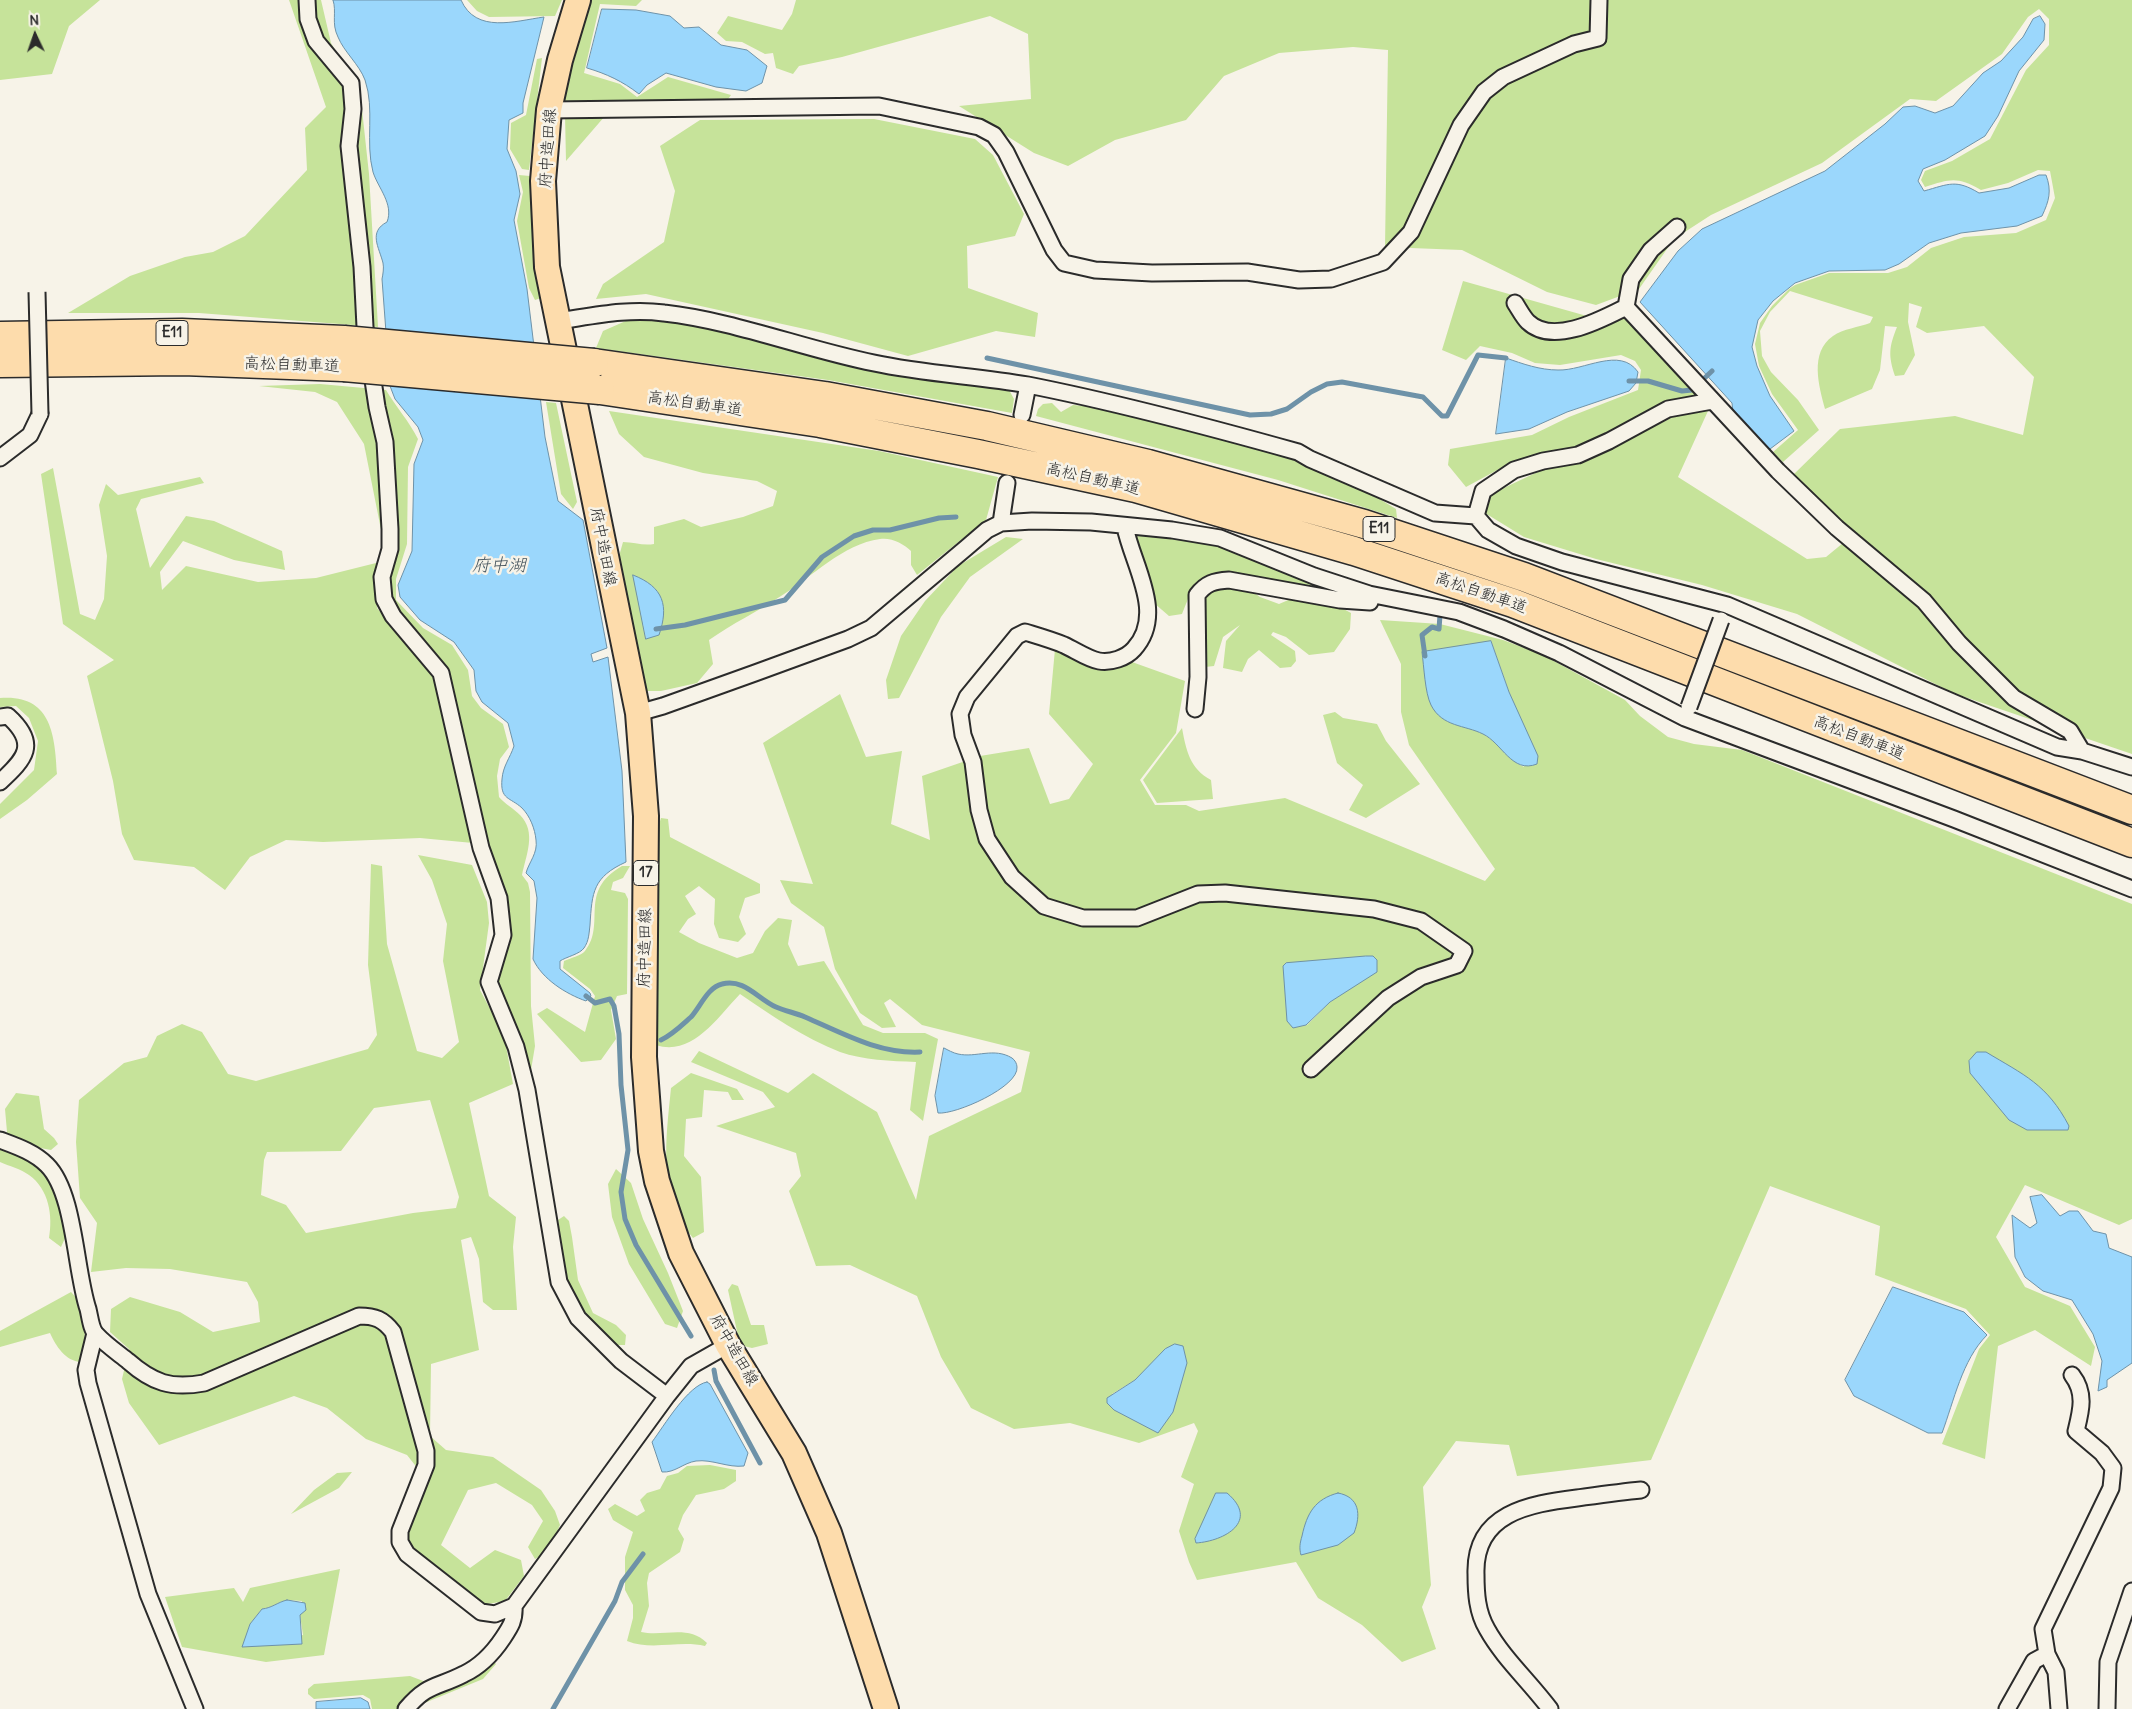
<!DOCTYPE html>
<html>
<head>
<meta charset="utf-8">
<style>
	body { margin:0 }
	#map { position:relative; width:2132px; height:1709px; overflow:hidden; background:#f7f3e8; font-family:Delius,sans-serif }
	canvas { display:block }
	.north { position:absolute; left:10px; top:10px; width:50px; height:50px; -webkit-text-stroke:4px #f7f3e8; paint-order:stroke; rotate:357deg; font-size:14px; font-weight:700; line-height:20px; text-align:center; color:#2b2b2b }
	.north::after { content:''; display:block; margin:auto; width:18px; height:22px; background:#2b2b2b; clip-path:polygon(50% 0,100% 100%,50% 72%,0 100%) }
</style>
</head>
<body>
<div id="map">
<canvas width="2132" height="1709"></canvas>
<div class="north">N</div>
</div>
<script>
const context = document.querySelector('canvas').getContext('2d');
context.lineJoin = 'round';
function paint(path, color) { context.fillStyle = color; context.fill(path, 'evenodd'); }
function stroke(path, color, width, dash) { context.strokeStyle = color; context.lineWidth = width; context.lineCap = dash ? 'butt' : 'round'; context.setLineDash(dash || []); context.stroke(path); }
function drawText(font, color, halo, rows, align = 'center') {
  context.font = font + ' Delius,"Klee One",sans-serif'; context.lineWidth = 5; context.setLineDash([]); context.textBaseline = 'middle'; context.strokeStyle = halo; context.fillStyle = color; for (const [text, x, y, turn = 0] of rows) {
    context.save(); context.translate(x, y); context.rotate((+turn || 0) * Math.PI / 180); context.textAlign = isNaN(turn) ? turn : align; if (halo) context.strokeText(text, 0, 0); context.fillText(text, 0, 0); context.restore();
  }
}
paint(new Path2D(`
	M0,0h100l-31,26 -17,48 -52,6z
	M289,0h32l10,43 29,48 9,83 9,153 -179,-14h-131l62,-37 55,-19 28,-5 32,-16 62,-66 -2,-42 21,-21z
	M467,0h95l-7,16 -66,1 -12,-6z
	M588,0h54l-6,6 -36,-2 -16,69 36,11 17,13 31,-20 63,18 -7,10 -160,-2 12,-58z
	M796,0h1336v754l-179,-61 -156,-79 -95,-29 -106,-26 -72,-22 -39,-24 4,-18 57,-27 37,-6 92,-46 33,-5 -30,66 129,82 19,-2 28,-23 -61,-59 47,-46 115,-13 68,19 11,-58 -50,-51 -57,7 -11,-6 6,-20 -13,-4 -1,19 7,33 -11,20 -9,1c-7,-21 -6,-29 2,-49l-12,-1 -5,44 -8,19 -47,20c-6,-23 -16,-56 8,-73 10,-7 26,-9 37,-13l3,-6 -83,-26 -20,21 -10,19 2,25 9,16 27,28 21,30 -36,32 -10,-10 25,-22 -26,-36 -13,-28 -4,-22 5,-21 12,-17 17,-17 6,-4 34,-12h59l19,-6 24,-19 33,-11 52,-4 30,-13 9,-22 -5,-27 -12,-1 -30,13 -27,7c-24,-14 -31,-11 -56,-3l-4,-7 4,-9 27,-10 38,-22 36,-69 23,-25v-26l-10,-10 -11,8 -26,37 -66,47 -26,-2 -88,64 -111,52 -37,24 -35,50 -43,16 -49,-13 -85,-42 -77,-3 3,-197 -35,-3 -74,6 -55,23 -38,44 -71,20 -47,26 -34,-13 -75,-47 72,-7 -3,-65 -38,-18 -148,41 -43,9 -6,8 -17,-6 -3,-15 -8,1 -23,-12 -16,-1 -9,-8 11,-17 54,14 10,-16z
	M542,58l-13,112 -7,-1 -12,-20 1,-26 15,-8 11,-56z
	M565,115l40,1 -39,45z
	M874,119l101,20 18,16 31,59 -9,22 -48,10 1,42 70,25 -3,24 -39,-6 -88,25 -85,-23 -177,-39 -50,5 7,-15 61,-42 11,-51 -15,-45 40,-26z
	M519,175l11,1 11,122 -6,2 -6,-12 -12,-67 6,-29z
	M1463,281l138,39 24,-6 74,83 -119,51 -66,13 -48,26 -18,-22 2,-16 82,-14 37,-18 69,-27 3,-20 -6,-9 -14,-6 -61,10 -25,-2 -23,-10 -32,-7 -14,14 -24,-10z
	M656,317l102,23 99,28 151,20 6,11 -2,14 -184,-33 -232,-32 7,-17 25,-11z
	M320,384l66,6c10,17 23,31 32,49l-10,28 -1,77 -11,35v21l27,28 29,17 16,25 4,26 9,12 22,16 6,23 -9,12 -3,17 2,21c6,7 14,11 21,18 17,17 6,40 2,60l6,8 2,9 1,114 4,40 -4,24 -19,-55 -16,-37 14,-44 -5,-43 -19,-51 -40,-171 -48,-56 -8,-16 -1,-27 -25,-126 -27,-42 -22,-10 -56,-6z
	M546,402l10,1 21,99 -4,7 -12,-15z
	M1052,403l9,9 12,-7 21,2 146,37 63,19 70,32 23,14 1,9 -119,-38 -242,-64 2,-7 5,-5z
	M609,411l270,40 119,26 -12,43 -69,55 -6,-10v-14c-7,-7 -20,-14 -31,-12 -37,5 -68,38 -99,57 -24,16 -48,27 -72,44l4,24 -16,19 -36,8h-16l-29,-124 7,-25c11,0 20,4 31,2v-17l30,-8 17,8 42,-10 30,-11 4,-15 -20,-10 -54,-8 -59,-16 -25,-23zM634,575l25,60 -13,3z
	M53,468l27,146 15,6 9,-21 3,-43 -8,-51 7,-21 12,11 82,-18 4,6 -63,16 -5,10 14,59 36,-52 28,5 68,30 3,19 -51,-10 -51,-19 -23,31 2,18 24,-24 72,16 58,-4 60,-15 1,45 58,66 38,169 -53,-5 -97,4 -37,-2 -36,17 -25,33 -31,-23 -60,-7 -12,-26 -9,-53 -26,-105 27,-16 -51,-36 -22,-150z
	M1145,534l81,11 35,18 91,32c-13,-1 -26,-1 -39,-4 -24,-4 -89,-27 -110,-14 -11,7 -16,26 -21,37l-13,2 -15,-13 -22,-65z
	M1006,537l17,2 -53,38 -29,40 -42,81 -11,1 -2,-19 15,-44 24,-35 33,-35z
	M1221,584l25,3 14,10 19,7 14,-6 45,8 13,7 -1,16 -16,23 -25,3 -23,-18 -13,-5 -2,3 24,16 1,10 -5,6 -11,1 -21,-18 -11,9 -6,13 -19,-4 3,-27 14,-16 -17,12 -9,29 -9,1 -2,-6 -2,-56 5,-11z
	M1380,620l60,4 63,16 40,15 82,45 15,16 28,21 26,7 48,6 390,154v315l-13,6 -94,-40 -29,52 29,50 45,19 25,41 -4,19 -56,-36 -37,16 -13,113 -43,-15 37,-95 11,-14 -24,-26 -91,-34 5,-49 -110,-40 -119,274 -134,16 -8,-31 -53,-4 -33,46 8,98 -9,22 14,42 -34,13 -40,-37 -44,-27 -22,-36 -99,18 -8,-18 -10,-31 15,-47 -13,-7 17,-46 -4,-8 -55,20 -69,-20 -56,6 -43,-21 -30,-51 -24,-61 -67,-31 -34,1 -27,-75 12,-15 -5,-23 -80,-27 59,-19 -12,-15 -72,-30 8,-11 89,42 25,-20 64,39 39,88 13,-64 92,-44 9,-40 -108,-27 -32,-26 -6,4 12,24 -14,1 -22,-15 -25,-44 -11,-42 -33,-24 -11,-23 33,4 -50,-141 77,-49 26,63 36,-6 -11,73 39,16 -8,-64 58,-20 49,-8 21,56 19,-5 24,-35 -44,-50 6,-65 47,20 30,-7 53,19 -9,52 -36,47 15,25h31l13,6 86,-13 200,83 10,-12 -86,-124 -8,-33v-48zM1491,641l18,51 15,75c-16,-8 -25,-24 -40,-33 -24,-13 -35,-3 -53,-30zM1286,963l64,25 -20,14 -23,23 -14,2zM1151,1365l-37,45 -2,-16 23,-14z
	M0,698c51,-4 55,36 57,76l-30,26 -27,19v-15l34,-34 4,-29 -9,-23 -13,-12 -16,1z
	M1335,712l8,6 34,6 9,17 34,43 -54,34 -17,-8 14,-25 -26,-22 -14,-48z
	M1182,728c4,22 8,41 29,52l2,19 -56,4 -14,-23z
	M661,818l7,1 2,18 90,47v9l-15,5 -6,19 7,17 -8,8 -19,-4 -5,-14 1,-25 -16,-13 -14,10 11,18 -8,5 -9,13 20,11 38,15 16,-5 12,-22 13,-13 14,2 -4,24 10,22 26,-5 39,64 20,8h42l13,6 -15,82 -13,-11 6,-48c-25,-1 -53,-2 -76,-10 -36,-14 -69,-37 -100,-58 -22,23 -48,63 -84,51l1,-214z
	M418,855l54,10 15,37 2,21 -9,67 24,45 9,49 -44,19 20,93 27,21 -3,30 4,63h-24l-10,-8 -4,-43 -8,-22 -10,3 18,110 -48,14 -1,72 16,14 47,7 48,33 14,21 5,14 -12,27 -13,7 -7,-12 15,-26 -11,-16 -36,-22 -28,7 -27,55 29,23 25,-18 26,10 3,16 -19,25 -23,4 -71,-57 -5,-11 20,-58 -19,-24 -41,-16 -39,-31 -33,-12 -135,49 -30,-42 -7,-24 7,-30 -19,-17 1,-23 19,-12 50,15 33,20 47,-10 -2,-20 -11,-20 -77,-13 -44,-1 -35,4 6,-49 -17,-25 -4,-56 3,-42 45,-37 23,-6 10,-21 25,-12 20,8 26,42 28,7 112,-32 9,-14 -9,-70 3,-101 11,2 5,78 30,107 25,7 17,-16 -16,-81 4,-37 -15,-44zM430,1100l29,97 -3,11 -43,5 -107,20 -20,-28 -25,-10 3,-35 3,-8 74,-1 33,-43z
	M622,866h8l-7,12 -10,4 -2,8 14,3 3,6 -1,95 -10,2 -6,14 5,29 -15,21 -20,2 -44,-48 10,-6 38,24 10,-36 -5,-7 -27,-21 1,-7c6,-3 17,-5 21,-10 22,-28 -8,-59 37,-85z
	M691,1073l46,16 7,11h-12l-4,-8 -24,-2 -2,27 -16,2 -2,37 17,21 3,55 -11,6c-36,-42 -27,-99 -22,-150z
	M16,1093l23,3 5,33 10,9 4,6 -7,6 -16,-3 -11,12 18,11 14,25 6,20 4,21 -5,11 -12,-9c4,-22 0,-49 -20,-63 -8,-6 -20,-9 -29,-13v-26l7,-4 -2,-23z
	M616,1169l15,14 12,36 25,54 15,38 -6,17 -12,-4 -36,-60 -17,-47 -4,-33z
	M564,1216l5,5 3,16 6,43 15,33 23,12 10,10 -1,10h-8l-36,-35 -15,-33 -8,-57z
	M732,1284l6,2 13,39h13l4,19 -16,4 -12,-3 -12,-55z
	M71,1292c20,19 14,45 10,70 -16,-1 -25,-16 -31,-29l-50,14v-16z
	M710,1465l26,5v11l-12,8 -28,6 -13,20 -5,14 6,10 -4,13 -31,21 -2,10 2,23 -8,26c23,5 47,-8 66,11l-2,3c-26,-6 -53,5 -78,-5l6,-23v-13l-8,-15v-33l8,-25 -20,-12 -5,-11 7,-5 22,12 8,-5 -5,-11 7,-7 13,-4 7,-13 11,-3 9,-7z
	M352,1472l-13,16 -48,26 23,-24 23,-17z
	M340,1569l-16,86 -58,7 -84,-15 -17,-50 69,-9 9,14 7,-14zM287,1600l15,1 -2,14 3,20 -60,12 7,-23 12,-15c10,-1 16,-7 25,-9z
	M494,1662l2,2 -13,15 -61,25 9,-12 36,-12z
	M410,1676l16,6 -25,27h-29l-2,-10 -7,-4 -49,4 -6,-5v-5l6,-5z`), '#c6e39a');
const water = new Path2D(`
	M333,0h128c15,34 54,21 83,17l-21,86v10l-14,7 -2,29 9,22 4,23 -6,26 13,69 18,148 13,64 25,19 24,128 -16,6 2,8 15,-5 14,114 4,91c-33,15 -34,30 -36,63 -1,8 -1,16 -6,23 -4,6 -18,9 -24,13v8l30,24 1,3 -5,5c-20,-7 -44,-22 -53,-42l4,-61 -3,-17 -8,-8c3,-11 12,-20 10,-33 -1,-11 -6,-24 -14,-32 -12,-11 -22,-8 -20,-29 1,-13 8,-21 12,-33l-6,-23 -26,-21 -6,-11 -2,-21 -20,-28 -34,-22 -20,-23 -2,-12 14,-34 2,-87 9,-24 -5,-13 -23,-28 -5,-13 -8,-107c1,-5 2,-11 1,-16 -4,-16 -15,-31 4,-41 7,-18 -9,-34 -14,-50 -8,-30 2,-63 -8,-92 -6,-16 -21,-28 -27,-43 -7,-14 -1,-25 -5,-37z
	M602,9l34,1 34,6 14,12 15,-1 22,18 26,5 20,16 -5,17 -16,8 -30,-4 -50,-14 -19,12 -8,9c-17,-13 -32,-20 -52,-26z
	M2040,16l5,8 -1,16 -25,31 -21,45 -13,20 -40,24 -22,9 -5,12 6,10c25,-7 32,-12 55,2l30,-5 30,-13h7c6,16 3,26 -4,41l-25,10 -56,7 -32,10 -30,21 -14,6 -56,1 -34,12 -22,18 -15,19 -6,27 5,19 13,30 24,35 -24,18 -37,-37 -1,-9 -92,-101 38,-51 24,-22 123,-58 60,-47 18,-17 12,-1 20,7 18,-7 30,-33 18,-12 22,-24 10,-18z
	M1506,358c17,6 34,12 52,12 26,1 62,-24 80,2l-2,11 -7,8 -62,21 -38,17 -33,5z
	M633,575c31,12 36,31 26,60l-13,4z
	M1491,641l18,51 29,64 -1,8c-25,10 -35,-21 -54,-30 -18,-9 -41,-7 -52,-29 -6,-12 -7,-38 -9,-53z
	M1366,956h7l4,4v12l-47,30 -24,23 -13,3 -6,-7 -4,-55 3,-3z
	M944,1048c4,2 9,5 14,6 18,4 36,-7 54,4 3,2 5,6 5,9 2,20 -62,48 -79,46l-3,-17z
	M1977,1052h9c38,23 61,32 83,74l-1,4h-41l-18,-10 -39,-47 -1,-12z
	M2042,1195l18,21 9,-5h9l15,20 13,3 3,14 23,9v106l-25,17v7l-9,4 4,-30 -9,-27 -21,-34 -29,-9 -18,-14 -10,-20 -3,-42 18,13 7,-5 -7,-26z
	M1893,1287l71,25 23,23c-25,25 -33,66 -45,98h-14l-74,-37 -9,-16z
	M1175,1344l8,2 4,17 -14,49 -15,21 -44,-23 -7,-7v-5l28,-18 30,-31z
	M707,1382l3,2 38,69 -4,13c-16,2 -32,-7 -48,-5 -13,2 -21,12 -34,11l-10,-30c12,-16 36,-57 55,-60z
	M1216,1493h11c33,28 -2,48 -31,50l-1,-4z
	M1338,1493c22,4 23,22 16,40l-16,12 -37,10c-2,-7 -1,-12 1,-19 5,-23 13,-37 36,-43z
	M287,1600l18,3 1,7 -6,5 2,29 -60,3 8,-23 12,-15c10,-1 16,-7 25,-9z
	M361,1698l7,4 2,7h-54v-7z`);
paint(water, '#9bd7fc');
stroke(water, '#6e92a8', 1);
stroke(new Path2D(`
	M987,358l263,57 21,-1 16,-5 24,-17 16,-8 15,-2 81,15 19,19h5l31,-61 28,3
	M1629,381h19l34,10 10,-1 20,-19
	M656,629l29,-4 100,-25 37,-43 32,-21 19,-6h17l49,-12 17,-1
	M1425,656l-3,-21 10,-8 7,2 1,-14
	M586,996l9,7 15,-4 4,7 5,28 2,51 7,65 -7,42 4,27 11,26 55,91
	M661,1040c11,-5 21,-15 30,-23 9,-10 17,-30 31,-33 22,-6 36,15 54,23 9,4 20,6 29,10 37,16 74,37 115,35
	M714,1370l2,11 44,82
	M553,1709l62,-108 7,-19 21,-28`), '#6e92a8', 5);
const minor = new Path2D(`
	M307,0l1,19 8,22 35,42 2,26 -4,37 13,121 3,60 12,80 8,35 5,87v20l-8,28 2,22 9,17 48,57 40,175 18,50 4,37 -14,47 27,65 11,43 32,192 19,36 43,43 46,35
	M549,110l330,-4 100,21 15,8 12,17 48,98 10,13 31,7 57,3 95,-1 52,8 32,-1 52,-17 28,-30 50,-107 23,-33 19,-15 71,-33 24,-6 1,-38
	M1515,303c4,6 8,14 13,19 25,24 74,-3 98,-15
	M1626,307l152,164 59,57 87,73 35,42 55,55 56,33 12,20
	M1626,307l5,-28 20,-29 26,-23
	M558,321c35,-5 70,-13 106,-8 71,8 140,36 210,50 51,11 103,13 154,22 91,18 181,42 270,67l12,7 125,54 41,3 12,14 28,16 46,16 165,43 330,142 25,4 50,16
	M1022,415l6,-30
	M0,458l30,-23 10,-21
	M1476,516l7,-25 31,-21 29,-9 35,-6 31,-14 59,-32 44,-8
	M1001,523l6,-40
	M1125,527c8,39 41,87 9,122 -8,9 -23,14 -35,12 -11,-2 -24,-11 -35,-16 -12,-5 -26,-9 -39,-13l-8,4 -50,61 -7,17 3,21 10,27 6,48 8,29 25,38 32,29 39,12h54l61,-24 27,-1 149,16 47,12 43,30 -7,14 -36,12 -33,21 -77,71
	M1195,709l3,-32 -1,-82c9,-12 17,-14 32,-15l111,20 30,2 2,-6
	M638,713l25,-7 92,-33 93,-34 23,-11 95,-80 21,-18 14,-7 31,-2 59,1 81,8 48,8 94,38 55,18 90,18 45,17 55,24 126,65 269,101 178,70
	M0,717l8,-1c31,28 17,43 -8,66
	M0,1140c16,6 34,12 47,25 28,28 28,105 41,144 2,8 3,20 8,25 9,10 22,19 32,27 25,22 43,28 76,22l155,-67c16,0 24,3 34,16l33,119v14l-26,66v11l7,12 74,58 14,2 19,-8 153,-210 24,-30 37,-21
	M95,1333l-9,37 2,13 60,211 47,115
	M406,1709c22,-26 31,-21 58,-35 17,-8 29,-21 39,-36 8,-12 12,-18 11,-32
	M1550,1709c-20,-27 -47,-51 -63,-80 -10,-17 -11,-36 -11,-55 -2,-61 53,-70 101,-76 22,-3 43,-6 64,-8
	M2007,1709l27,-48 13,-7
	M2059,1709l-3,-37 -9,-18 -4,-25 68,-141 2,-20 -11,-15 -26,-22c5,-20 10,-38 -4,-56
	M2107,1709l1,-47 24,-71`);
const primary = new Path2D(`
	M578,0l-18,60 -11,50 -6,71 4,86 91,446 8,103 -2,241 7,94 6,30 24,72 47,92 66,108 35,80 57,176`);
const motorway = new Path2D(`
	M0,336l182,-3 162,7
	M0,363l183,-2 161,6
	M594,363l231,33 162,30 161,38 216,60 160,53 608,233
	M600,390l220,33 158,31 158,34 218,63 159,52 619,240`);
stroke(minor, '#2b2b2b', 19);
stroke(primary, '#2b2b2b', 28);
stroke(motorway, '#2b2b2b', 31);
stroke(minor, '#f7f3e8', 15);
stroke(primary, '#fddcac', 24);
stroke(motorway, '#fddcac', 28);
const minorBridge = new Path2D(`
	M37,292l3,122
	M1689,707l32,-87`);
const motorwayBridge = new Path2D(`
	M344,340l250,23
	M344,367l256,23`);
stroke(minorBridge, '#2b2b2b', 19, []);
stroke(motorwayBridge, '#2b2b2b', 31, []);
stroke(minorBridge, '#f7f3e8', 15);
stroke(motorwayBridge, '#fddcac', 28);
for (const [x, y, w] of [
	[172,333,32],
	[1379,529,32],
	[646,873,25]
]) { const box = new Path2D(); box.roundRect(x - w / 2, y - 12.5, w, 25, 4); context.fillStyle = '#f7f3e8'; context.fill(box); stroke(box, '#2b2b2b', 1); }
drawText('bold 15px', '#2b2b2b', null, [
	["E11",172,333],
	["E11",1379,529],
	["17",646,873]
]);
drawText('16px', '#2b2b2b', '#f7f3e8', [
	["府中造田線",548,148,-86],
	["高松自動車道",292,365,2],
	["高松自動車道",695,404,8],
	["高松自動車道",1093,479,13],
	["府中造田線",603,547,79],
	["高松自動車道",1481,593,19],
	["高松自動車道",1859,738,21],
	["府中造田線",645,948,-89],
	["府中造田線",734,1350,60]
]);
drawText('italic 18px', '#47565f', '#f7f3e8', [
	["府中湖",499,566]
]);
</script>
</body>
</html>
